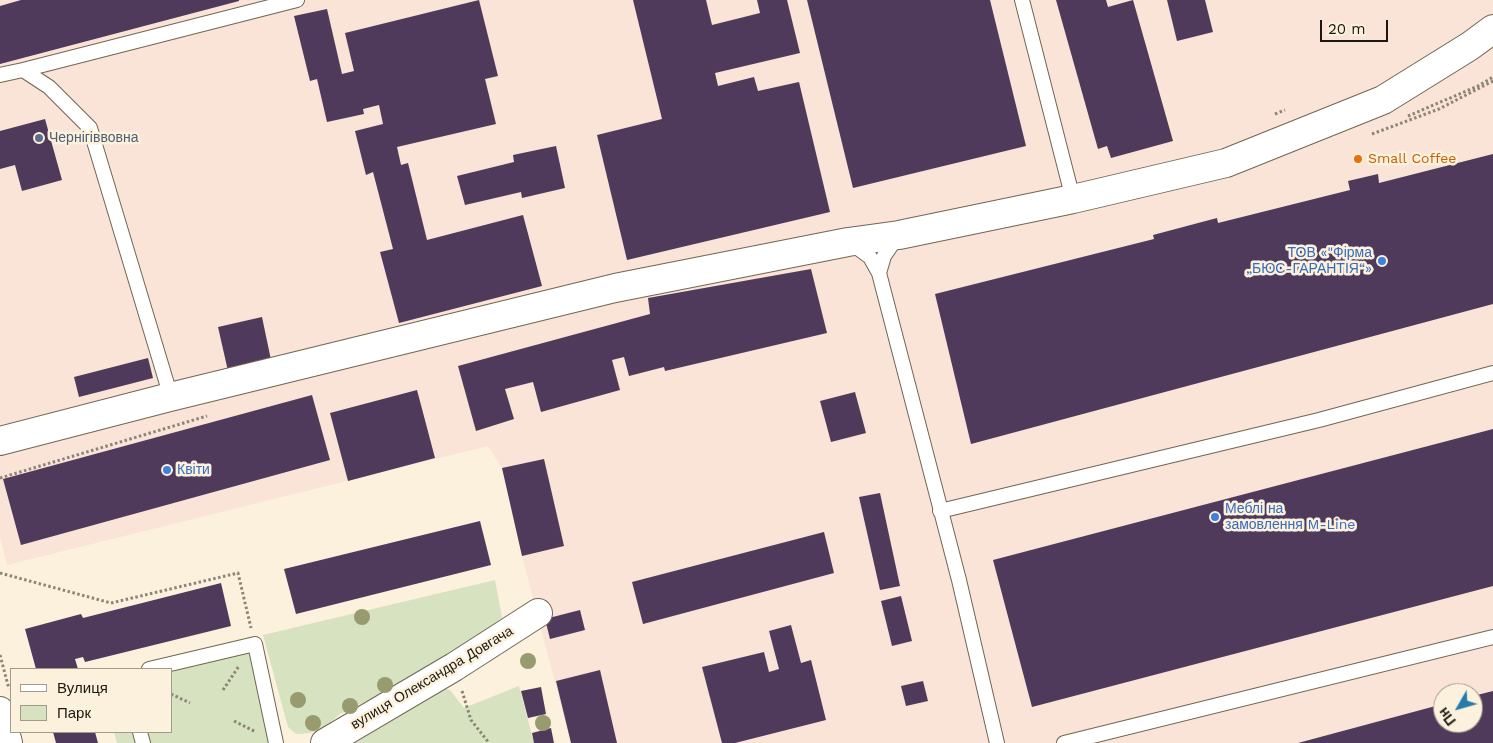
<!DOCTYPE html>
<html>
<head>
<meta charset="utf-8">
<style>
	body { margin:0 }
	#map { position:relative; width:1493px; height:743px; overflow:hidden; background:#fcf1dc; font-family:"Work Sans",sans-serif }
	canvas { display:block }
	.legend { position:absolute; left:10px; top:668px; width:162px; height:65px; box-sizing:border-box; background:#fcf1dc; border:1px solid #a29a8b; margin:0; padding:6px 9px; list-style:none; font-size:15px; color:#1c1811 }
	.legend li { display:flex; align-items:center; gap:10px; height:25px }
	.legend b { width:25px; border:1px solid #a29a8b }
	.north { position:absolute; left:1433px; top:683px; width:50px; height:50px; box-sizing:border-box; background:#fcf1dc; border:1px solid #a29a8b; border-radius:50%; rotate:232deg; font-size:14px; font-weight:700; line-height:20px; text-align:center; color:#1c1811 }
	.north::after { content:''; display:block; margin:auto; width:18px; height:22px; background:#257cab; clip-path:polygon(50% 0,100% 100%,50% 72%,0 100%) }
	.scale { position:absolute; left:1320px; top:20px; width:68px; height:22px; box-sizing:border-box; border:2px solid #1c1811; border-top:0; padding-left:6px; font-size:15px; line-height:18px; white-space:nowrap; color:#1c1811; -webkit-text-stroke:4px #fcf1dc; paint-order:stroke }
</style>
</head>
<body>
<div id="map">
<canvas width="1493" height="743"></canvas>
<ul class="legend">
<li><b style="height:6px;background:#fff"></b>Вулиця</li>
<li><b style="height:14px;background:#d7e2c0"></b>Парк</li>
</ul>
<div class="north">Пн</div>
<div class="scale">20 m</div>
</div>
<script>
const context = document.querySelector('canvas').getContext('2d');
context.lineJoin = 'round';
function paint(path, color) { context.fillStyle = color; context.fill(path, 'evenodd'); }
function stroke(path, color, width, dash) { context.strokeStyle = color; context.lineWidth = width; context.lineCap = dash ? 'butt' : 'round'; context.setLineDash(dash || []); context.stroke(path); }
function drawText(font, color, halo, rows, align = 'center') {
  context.font = font + ' "Work Sans",sans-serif'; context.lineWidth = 5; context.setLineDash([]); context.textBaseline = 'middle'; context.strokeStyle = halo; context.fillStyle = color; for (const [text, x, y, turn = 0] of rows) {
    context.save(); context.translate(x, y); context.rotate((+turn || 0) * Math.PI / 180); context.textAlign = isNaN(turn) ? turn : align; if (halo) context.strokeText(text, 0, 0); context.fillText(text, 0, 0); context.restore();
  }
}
paint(new Path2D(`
	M0,0h1493v743h-922l-49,-187 -20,-88 -14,-22 -481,119 -7,-28zM1443,693h30v30h-30z`), '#fae3d7');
paint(new Path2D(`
	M495,580l7,37 -33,30 -17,12 -112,55c-16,14 -22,20 -44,20l-8,-7 -25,-92z
	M255,644l21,99h-133l-3,-11h31v-63z
	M519,686l15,57h-182l85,-56 13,3 14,18z
	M114,732h22l3,11h-22z`), '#d7e2c0');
paint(new Path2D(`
	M21,0h218v1l-239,63v-58z
	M479,0l19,76 -13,3 11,45 -99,23 4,18 7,-2 19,77 96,-25 19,71 -143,37 -19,-71 13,-3 -20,-77 -7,3 -11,-44 28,-7 -4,-19 -16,4 1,5 -37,8 -10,-43 -7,2 -16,-65 33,-7 15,65 12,-3 -9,-38z
	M633,0h73l6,25 48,-12 -3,-13h30l13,53 -85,20 3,13 36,-9 4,14 41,-9 31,130 -203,48 -30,-125 65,-16z
	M807,0h183l36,146 -173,42z
	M1056,0h50l2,7 25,-7 40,141 -62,17 -4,-12 -9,3z
	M1167,0h38l8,32 -36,9z
	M45,119l17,61 -40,11 -7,-26 -15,4v-38z
	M556,146l9,42 -43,10 -1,-6 -56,13 -8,-29 57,-14 -1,-7z
	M1493,154v150l-522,140 -36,-150 219,-55 -1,-4 64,-17 1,5 132,-33 -2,-9 30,-7 1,9z
	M811,269l16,64 -162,38 -1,-4 -35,9 -5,-19 -12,3 8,30 -79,22 -8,-30 -28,7 9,30 -38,12 -18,-65 192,-52 -2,-16z
	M262,317l9,43 -43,11 -10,-44z
	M148,358l5,20 -74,19 -5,-20z
	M417,390l18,68 -87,23 -18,-68z
	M855,392l11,41 -35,9 -11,-41z
	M312,395l18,65 -309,85 -18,-66z
	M1493,429v157l-461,121 -39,-147z
	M544,459l20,87 -42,10 -20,-88z
	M880,493l20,93 -20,4 -21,-93z
	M480,521l11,44 -195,49 -12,-45z
	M824,532l10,41 -191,51 -11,-42z
	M221,583l10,43 -146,36 -2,-5 -8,2 3,10h-42l-11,-40 56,-15 2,4z
	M901,596l11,45 -20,5 -11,-45z
	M580,610l5,20 -35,9 -5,-20z
	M791,625l10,38 10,-3 15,60 -91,23h-13l-20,-76 62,-15 5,20 10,-3 -10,-38z
	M600,670l17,73h-46l-15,-62z
	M923,681l5,20 -22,5 -5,-20z
	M541,687l5,27 -18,4 -7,-27z
	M1493,691v52h-195l145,-39v19h30v-27z
	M551,728l3,15h-20l-2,-10z
	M53,732h42l3,11h-42z`), '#4f3a5b');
const service = new Path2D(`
	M1022,0l51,199
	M23,70l274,-70
	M0,75l23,-5 26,17 41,41 77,256 3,13
	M897,237l-13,19 -5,17 80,307 38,163
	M851,243l19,14 9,16
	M940,511l379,-91 174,-47
	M149,669l106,-25 21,99
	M140,732l3,11
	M1064,743l429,-106`);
const minor = new Path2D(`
	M325,743l129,-76 84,-54`);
const tertiary = new Path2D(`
	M0,441l170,-44 445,-109 233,-46 51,-7 174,-36 153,-36 157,-63 87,-54 23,-17
	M0,711l8,32`);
stroke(service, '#706654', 16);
stroke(minor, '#706654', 30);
stroke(tertiary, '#706654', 30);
stroke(new Path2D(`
	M1275,114l10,-4
	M1408,116l70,-30 15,-9
	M1372,134l67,-25 54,-28
	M0,478l207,-62
	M0,573l111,30 127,-30 13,55
	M0,655l9,34
	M223,690l16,-24
	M462,691l9,29 18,23
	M171,694l19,9
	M234,721l22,11`), '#8c8476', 3, [2.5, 2.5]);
stroke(service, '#fff', 14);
stroke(minor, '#fff', 28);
stroke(tertiary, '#fff', 28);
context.fillStyle = '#979b6e';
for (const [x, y] of [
	[362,617],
	[528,661],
	[385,685],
	[298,700],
	[350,706],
	[313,723],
	[543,723]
]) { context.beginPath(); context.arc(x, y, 8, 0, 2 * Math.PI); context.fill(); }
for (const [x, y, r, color] of [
	[39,138,5,"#5c6f8a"],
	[1358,159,5,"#e8710a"],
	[1382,261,5,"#3f7fe0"],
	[167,470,5,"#3f7fe0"],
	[1215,517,5,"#3f7fe0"]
]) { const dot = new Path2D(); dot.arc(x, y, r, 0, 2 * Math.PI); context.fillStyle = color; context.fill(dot); stroke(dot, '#fcf1dc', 2); }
drawText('14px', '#4e5e75', '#fcf1dc', [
	["Чернігіввовна",49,138]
], 'left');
drawText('14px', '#c56008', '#fcf1dc', [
	["Small Coffee",1368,159]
], 'left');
drawText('14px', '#366cbe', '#fcf1dc', [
	["ТОВ «\"Фірма",1372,253,"right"],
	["„БЮС-ГАРАНТІЯ“»",1372,269,"right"],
	["Квіти",177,470],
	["Меблі на",1225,509],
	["замовлення M-Line",1225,525]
], 'left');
drawText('14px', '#1c1811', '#fcf1dc', [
	["вулиця Олександра Довгача",432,678,-31]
]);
</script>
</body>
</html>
